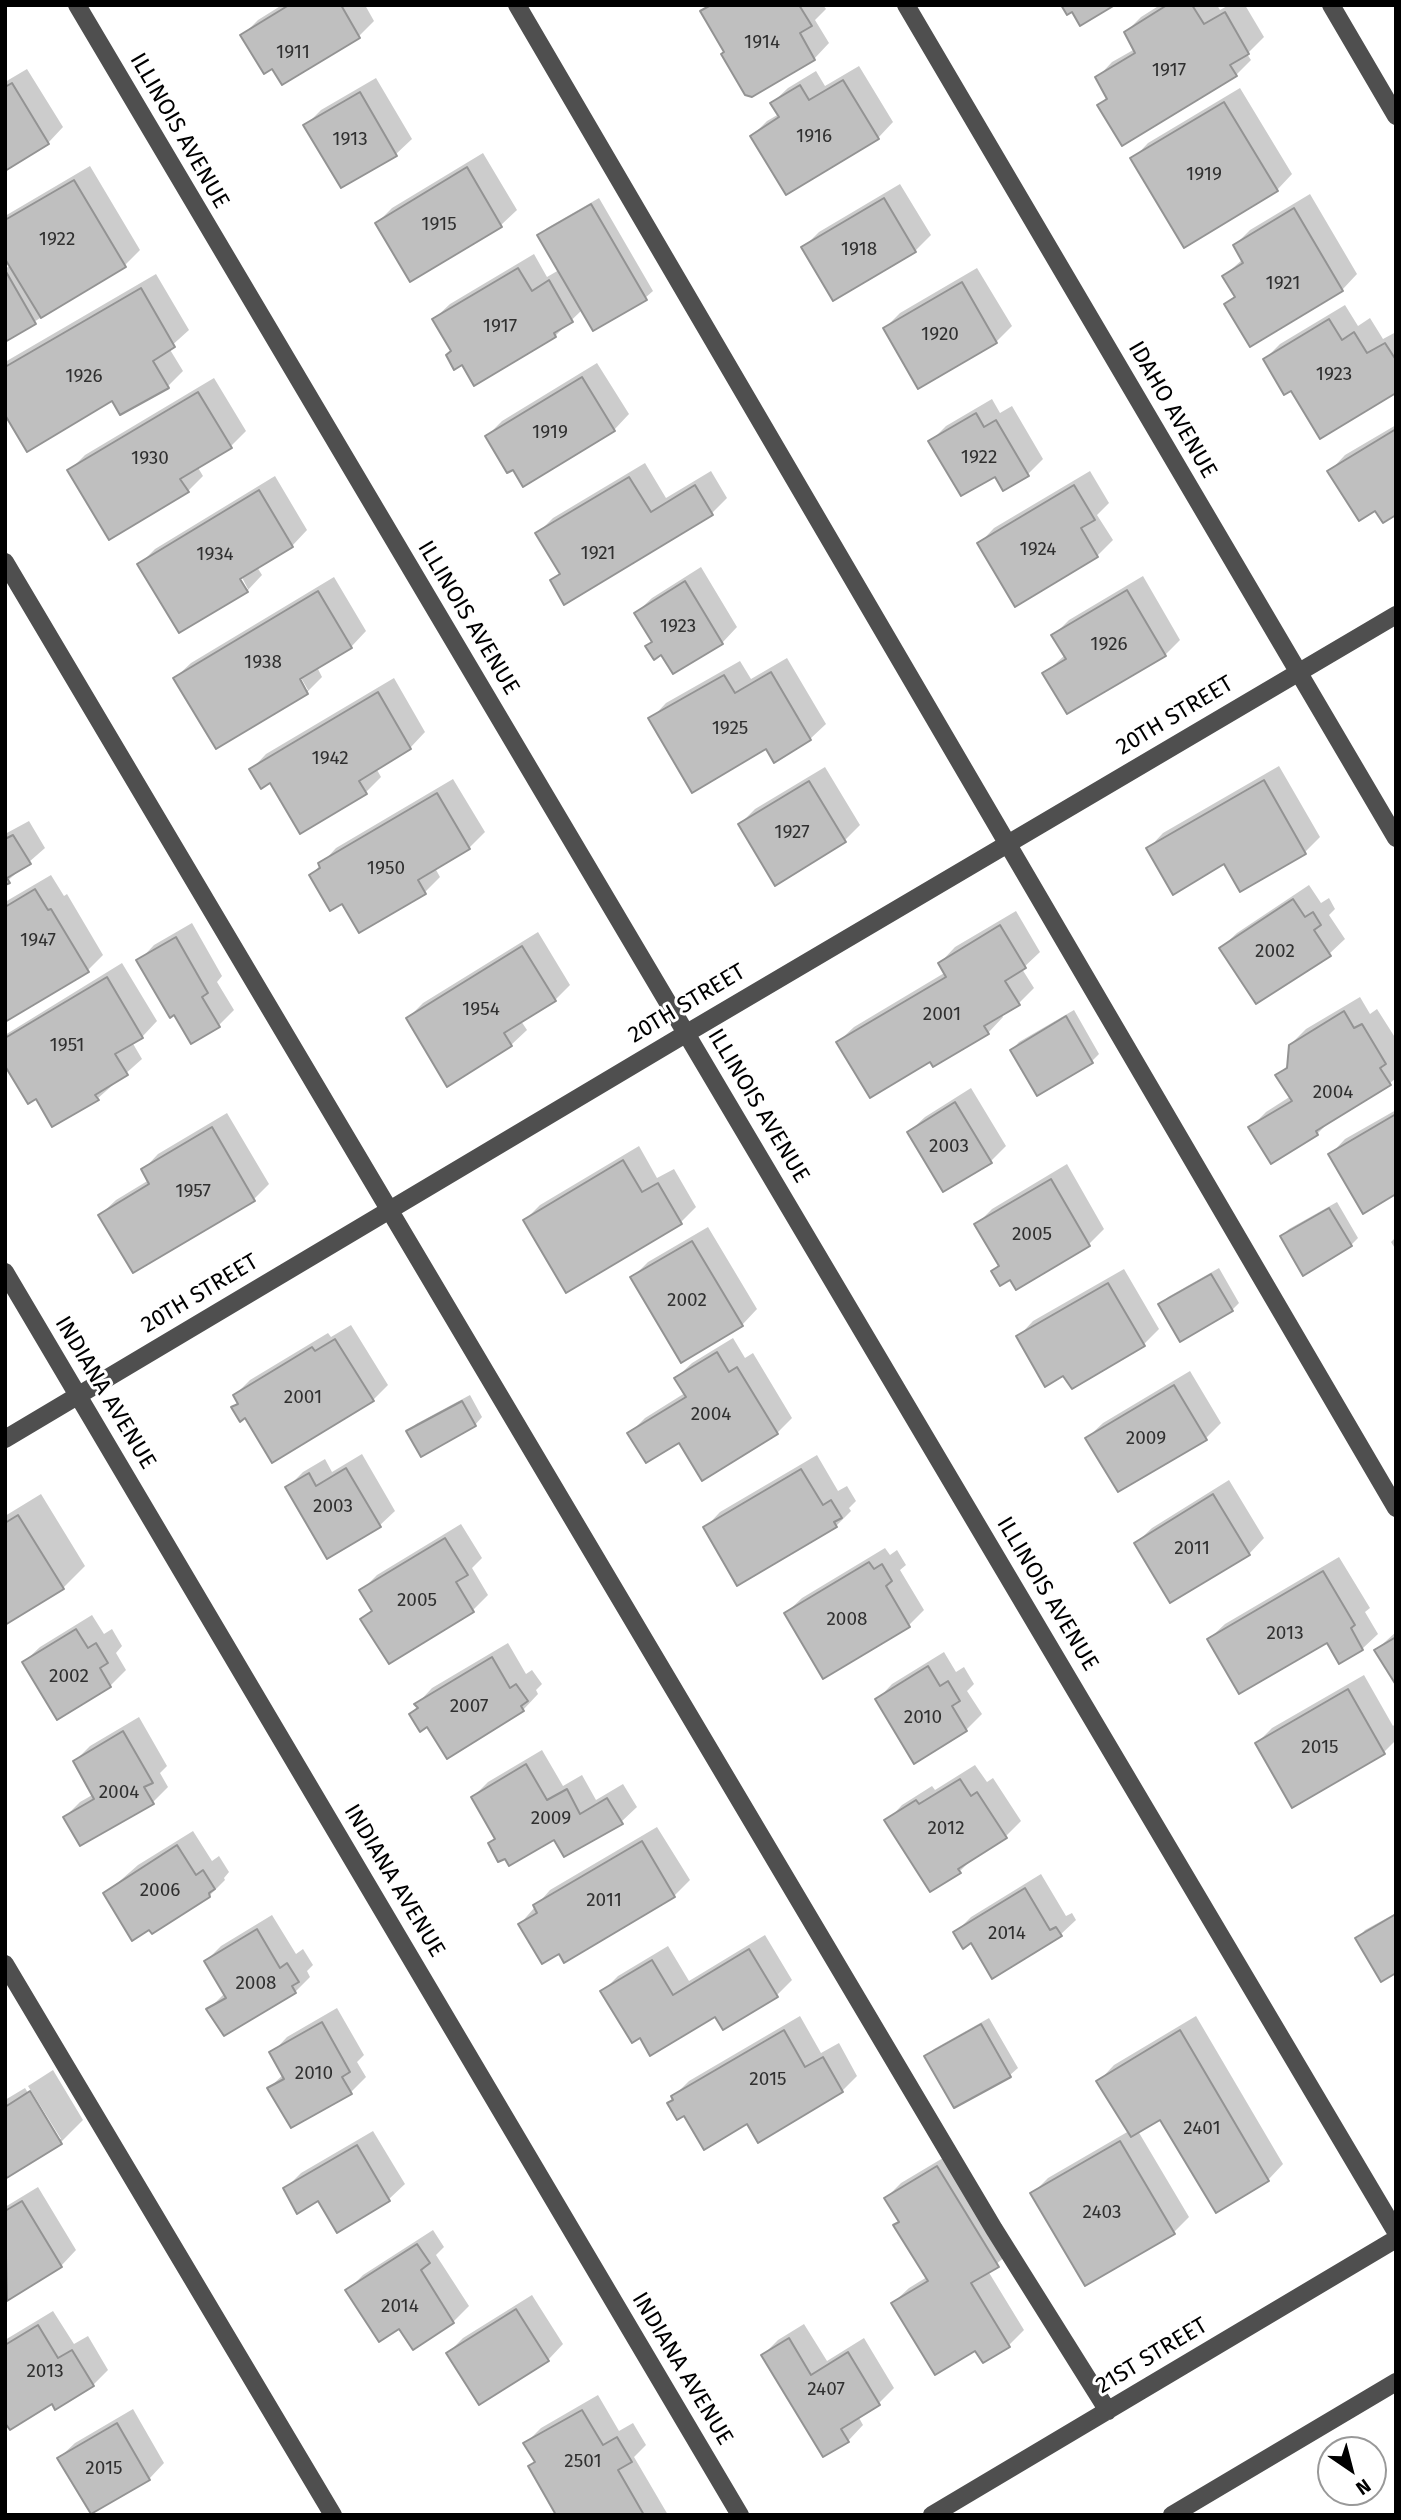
<!DOCTYPE html>
<html>
<head>
<meta charset="utf-8">
<style>
	body { margin:0 }
	#map { position:relative; width:1401px; height:2520px; overflow:hidden; background:#fff; font-family:"Fira Sans",sans-serif }
	canvas { display:block }
	.frame { position:absolute; inset:0; border:7px solid #000; pointer-events:none }
	.north { position:absolute; left:1317px; top:2436px; width:70px; height:70px; box-sizing:border-box; background:#fff; border:2px solid #999; border-radius:50%; rotate:145deg; font-size:19px; font-weight:700; line-height:28px; text-align:center; color:#000 }
	.north::after { content:''; display:block; margin:auto; width:24px; height:32px; background:#000; clip-path:polygon(50% 0,100% 100%,50% 72%,0 100%) }
</style>
</head>
<body>
<div id="map">
<canvas width="1401" height="2520"></canvas>
<div class="frame"></div>
<div class="north">N</div>
</div>
<script>
const context = document.querySelector('canvas').getContext('2d');
context.lineJoin = 'round';
function paint(path, color) { context.fillStyle = color; context.fill(path, 'evenodd'); }
function stroke(path, color, width, dash) { context.strokeStyle = color; context.lineWidth = width; context.lineCap = dash ? 'butt' : 'round'; context.setLineDash(dash || []); context.stroke(path); }
function drawText(font, color, halo, rows, align = 'center') {
  context.font = font + ' "Fira Sans",sans-serif'; context.lineWidth = 6; context.setLineDash([]); context.textBaseline = 'middle'; context.strokeStyle = halo; context.fillStyle = color; for (const [text, x, y, turn = 0] of rows) {
    context.save(); context.translate(x, y); context.rotate((+turn || 0) * Math.PI / 180); context.textAlign = isNaN(turn) ? turn : align; if (halo) context.strokeText(text, 0, 0); context.fillText(text, 0, 0); context.restore();
  }
}
paint(new Path2D(`
	M282,5h83l9,16 -15,15 -86,30 -30,-31 15,-15z
	M709,5h114l3,4 -11,11 14,23 -15,16 -88,-7 -24,-40z
	M1160,5h57l3,5 9,-5h16l19,32 -17,17 4,6 -15,15 -137,30 9,-9 -11,-18 15,-16 23,-13 -9,-17 15,-15z
	M859,66l34,56 -15,16 -126,-2 15,-15 12,-7 -7,-11 16,-15 28,-17 9,15z
	M27,69l36,58 -15,16 -43,26v-87z
	M376,78l36,61 -16,15 -55,32 -35,-61 15,-15z
	M1240,88l52,86 -15,16 -92,56 -52,-87 15,-16z
	M483,153l34,57 -16,15 -90,55 -34,-57 15,-15z
	M90,166l50,84 -15,15 -120,75v-71l6,-4 -6,-9v-40z
	M900,184l31,51 -16,16 -81,48 -31,-51 16,-16z
	M1310,194l47,80 -15,16 -116,14 10,-9 -12,-19 19,-17 -8,-14 15,-15z
	M599,198l54,93 -8,7 -63,12 -27,26 -121,-17 16,-15 84,-50 13,23 12,-7 -20,-35 8,-7z
	M977,268l35,58 -16,16 -77,45 -34,-59 15,-15z
	M156,274l33,56 -20,18 14,23 -15,15 -55,13 -108,12v-49z
	M1345,305l13,21 12,-8 13,21 13,-7v59l-105,-2 -26,-30 15,-15z
	M597,363l32,51 -15,16 -127,6 15,-15z
	M214,378l32,53 -15,15 -34,20 6,10 -15,15 -118,-21 15,-15z
	M992,399l8,14 12,-7 31,53 -15,15h-32l-65,-33 15,-15z
	M1396,425v88l-20,-5 -46,-37 15,-16z
	M645,463l21,35 45,-27 16,27 -15,15 -147,89 -13,-21 9,-9 -24,-38 16,-16z
	M1090,471l19,32 -12,12 16,25 -16,16 -81,49 -37,-61 15,-16z
	M275,476l32,54 -15,16 -35,21 5,8 -15,16 -107,-27 15,-15zM238,570l10,19h-4l-10,-17z
	M701,567l36,60 -15,16 -60,10 -14,-7 5,-6 -17,-27 16,-15z
	M1143,576l37,64 -15,15 -121,19 21,-19 -11,-20 15,-15z
	M334,577l32,54 -15,16 -34,20 5,10 -15,15 -132,-14 16,-15zM297,671l11,19h-4l-10,-17z
	M787,658l39,66 -16,15 -43,8 -116,-28 15,-16 74,-42 11,18z
	M394,678l31,54 -15,16 -34,20 5,9 -15,15 -65,40 -30,-51 -20,-11 15,-16z
	M1279,766l41,71 -15,15 -81,10 -76,-13 15,-16z
	M825,767l35,58 -15,15 -70,43 -35,-59 15,-15z
	M453,779l32,53 -16,16 -34,20 5,9 -15,15 -65,39 -17,-30 -32,-26 25,-27z
	M29,821l16,27 -40,35v-49z
	M51,875l13,21 3,-2 36,61 -15,15 -83,50v-118z
	M1309,885l12,18 8,-5 6,11 -6,6 16,24 -16,15 -108,-6 16,-15z
	M1016,911l24,41 -18,17 12,19 -15,15 -18,11 2,3 -15,16 -150,9 16,-15 92,-55 -6,-9 15,-16z
	M192,923l30,53 -5,6 17,28 -15,15 -80,-64 15,-16z
	M538,932l32,53 -15,15 -34,21 6,9 -16,15 -63,39 -40,-66 15,-15z
	M122,963l35,58 -15,16 -10,5 10,17 -45,40 -61,-2 -31,-35v-27z
	M1360,997l10,17 7,-5 19,30v39l-7,6 -59,37 -13,13 -46,28 -20,-35 15,-15 25,-16 -13,-21 11,-11 1,-19 16,-16z
	M1074,1010l25,44 -7,7 -55,33 -25,-44 7,-8z
	M971,1088l35,58 -16,16 -81,-30 16,-15z
	M1396,1110v82l-66,-37 15,-16z
	M227,1113l42,71 -15,15 -154,16 16,-15 33,-20 -6,-10 15,-16z
	M639,1146l18,32 17,-9 22,38 -15,15 -156,-2 15,-15z
	M1067,1164l37,65 -15,15 -78,34 -18,-7 7,-7 -23,-40 15,-15z
	M1337,1202l21,36 -7,7 -69,-9 7,-7z
	M708,1227l49,82 -15,16 -109,-48 15,-15z
	M1396,1237v13l-5,-8z
	M1219,1268l20,35 -7,7 -72,-5 8,-8z
	M1124,1269l35,60 -15,15 -126,-7 15,-16z
	M351,1325l37,60 -15,15 -127,16 -12,-8 5,-6 -4,-7 15,-15 78,-47 3,4z
	M733,1338l12,20 8,-5 39,65 -15,15 -97,8 -50,-8 15,-15 40,-25 -9,-15 16,-15z
	M1190,1371l31,52 -15,15h-119l16,-15z
	M470,1395l12,22 -7,8 -66,7 7,-8z
	M362,1454l33,57 -16,15 -91,-39 15,-15 22,-13 7,13z
	M817,1455l21,36 9,-5 9,15 -7,7 2,3 -15,15 -131,2 15,-16z
	M1229,1480l35,58 -15,16 -113,-11 16,-15z
	M41,1494l44,72 -22,22 -58,35v-107z
	M461,1524l21,34 -10,10 16,27 -15,15 -111,9 11,-10 -11,-19 15,-15z
	M885,1548l5,7 7,-5 9,15 -6,5 24,40 -15,15 -123,-12 16,-15z
	M1339,1557l31,51 -5,4 13,22 -16,15 -35,-9 -118,-1 16,-15z
	M92,1615l12,19 8,-5 10,17 -6,7 10,17 -16,16 -86,-24 16,-15z
	M1396,1632v50l-20,-32z
	M508,1643l18,31 6,-4 10,14 -6,6 2,4 -15,16 -96,14 -16,-10 7,-8 -1,-2 15,-16z
	M944,1652l12,20 8,-5 10,17 -7,7 15,23 -16,16 -51,32 -38,-62 15,-16z
	M1364,1675l29,51 3,-3v17l-12,12 -92,53 -35,-62 15,-15z
	M139,1717l28,49 -7,7 8,14 -15,15 -73,42 -15,-27 15,-15 14,-8 -19,-33 15,-15z
	M542,1750l21,36 19,-11 14,25 27,-16 14,23 -16,15 -131,22 6,-6 -23,-41 15,-15z
	M975,1765l12,17 6,-4 28,43 -15,15 -31,20 -15,15 -73,-50 15,-16 30,-19 3,4z
	M657,1827l33,53 -16,16 -109,65 -5,-9 -40,-28 30,-34z
	M193,1831l19,30 7,-5 10,16 -5,6 1,2 -16,16 -104,-2 33,-29z
	M1041,1874l25,42 6,-3 4,7 -16,15 -88,6 -16,-9 15,-15z
	M1396,1913v58l-38,-33 7,-8z
	M272,1915l24,39 7,-5 10,16 -6,6 3,6 -15,15 -86,17 16,-16 -19,-32 15,-15z
	M765,1935l27,45 -15,15 -137,41 -37,-45 15,-15 50,-30 21,35z
	M337,2008l27,47 -7,7 9,15 -15,15 -82,-4 15,-14 -12,-21 15,-16z
	M800,2016l21,37 18,-10 18,33 -15,15 -94,31 -74,-23 -1,-2 16,-16z
	M1196,2016l87,148 -15,16 -107,-62 -23,13 51,86 -15,15 -141,-39 15,-15 81,-47 -30,-50 15,-16z
	M989,2018l29,50 -8,7 -55,31 -29,-50 8,-7z
	M53,2070l30,50 -22,22 -56,35v-77l20,-12 32,51h4l-33,-53z
	M373,2131l32,53 -16,15 -51,31 -19,-31 -34,-10 16,-16z
	M953,2152l60,98 -25,21 36,59 -15,15 -26,15 -7,-11 -83,-46 16,-15 18,-11 -32,-52 5,-4 -14,-23 15,-15z
	M38,2187l38,63 -15,16 -53,32 -3,-4v-87z
	M433,2230l11,17 -8,8 33,51 -16,16 -40,26 -14,-22 -51,-36 15,-15z
	M532,2295l31,49 -15,16 -100,-7 15,-15z
	M53,2311l21,33 14,-8 20,34 -15,15 -88,34v-79z
	M804,2324l23,37 37,-23 30,50 -15,15 -21,13 5,9 -15,16 -85,-86 15,-15z
	M598,2395l21,36 14,-8 13,22 -12,12 34,58h-110l-28,-49 6,-5 -11,-17 16,-16z
	M133,2409l31,54 -15,16 -90,-21 16,-15z`), '#0003');
const building = new Path2D(`
	M289,5h52l19,33 -78,47 -10,-16 -8,5 -24,-39z
	M711,5h88l13,21 -12,7 15,27 -63,37 -7,-2 -24,-41 3,-2 -24,-41z
	M1061,5h54l-35,21 -8,-14 -5,3z
	M1167,5h25l12,19 21,-12 24,42 -19,11 7,11 -115,70 -25,-41 10,-6 -12,-22 40,-24 -11,-21z
	M843,80l36,59 -93,56 -36,-59 29,-19 -9,-14 30,-18 9,15z
	M12,83l37,61 -44,27v-84z
	M360,92l37,64 -56,32 -38,-63z
	M1224,102l54,89 -94,57 -54,-90z
	M467,167l35,60 -92,55 -35,-59z
	M74,180l52,87 -85,51 -36,-59v-39z
	M884,198l32,54 -83,49 -32,-54z
	M591,204l56,96 -54,31 -56,-96z
	M1294,208l49,83 -93,56 -26,-43 11,-7 -13,-21 21,-13 -10,-18z
	M518,268l14,23 17,-11 24,42 -19,11 2,4 -82,49 -12,-21 -8,5 -8,-15 5,-4 -19,-32z
	M5,270l31,54 -31,18z
	M962,282l35,61 -79,46 -35,-61z
	M141,288l34,59 -22,14 16,27 -49,27 -8,-14 -85,51 -22,-37v-48z
	M1329,319l13,21 12,-8 13,21 18,-10 11,17v33l-76,46 -29,-48 -7,4 -21,-36z
	M582,377l33,54 -92,56 -10,-17 -6,3 -22,-37z
	M198,392l34,56 -52,31 9,13 -80,48 -42,-70z
	M976,413l8,14 12,-7 33,56 -26,15 -8,-14 -34,19 -33,-55z
	M1396,429v86l-13,8 -8,-12 -16,10 -32,-50z
	M629,477l22,35 44,-27 18,30 -149,90 -14,-25 10,-6 -25,-41z
	M1074,485l21,35 -14,8 17,29 -83,50 -38,-64z
	M259,490l34,57 -53,32 8,13 -69,41 -42,-69z
	M685,581l38,63 -50,30 -12,-19 -7,5 -9,-14 7,-4 -18,-29z
	M1127,590l39,66 -99,58 -25,-41 24,-14 -15,-24z
	M318,591l34,57 -52,31 8,15 -92,55 -43,-71z
	M771,672l40,68 -37,23 -8,-14 -74,44 -44,-75 76,-43 11,18z
	M378,692l33,57 -52,32 8,13 -67,40 -30,-51 -9,6 -12,-20z
	M1264,780l42,74 -66,38 -16,-28 -51,31 -27,-47z
	M809,781l37,61 -71,44 -37,-62z
	M437,793l33,56 -52,31 8,14 -67,39 -17,-29 -12,7 -21,-36 11,-7 -2,-5z
	M13,835l18,29 -24,14 3,5 -5,2v-46z
	M35,889l13,21 3,-1 38,63 -84,50v-115z
	M1293,899l12,18 8,-5 8,13 -7,5 17,26 -75,48 -37,-56z
	M1000,925l26,43 -21,13 15,24 -36,21 5,8 -56,33 -3,-5 -60,36 -34,-56 110,-65 -8,-14z
	M176,937l32,56 -6,4 18,30 -29,17 -17,-29 -4,3 -34,-58z
	M522,946l34,55 -52,32 8,13 -65,41 -41,-69z
	M107,977l36,61 -28,16 13,21 -33,20 4,5 -47,27 -16,-28 -8,5 -23,-38v-28z
	M1344,1011l10,17 8,-4 24,40 -6,4 11,17 -75,46 2,4 -47,29 -23,-37 44,-26 -17,-26 12,-7 2,-23z
	M1066,1016l27,47 -56,33 -27,-46z
	M955,1102l37,61 -49,29 -36,-60z
	M1396,1114v80l-33,20 -35,-60z
	M212,1127l43,74 -122,72 -35,-58 51,-31 -8,-15z
	M623,1160l19,32 16,-9 24,41 -116,69 -43,-73z
	M1051,1179l39,67 -74,44 -6,-10 -10,6 -9,-15 8,-5 -25,-42z
	M1329,1208l23,38 -49,30 -23,-40z
	M692,1241l51,85 -62,37 -51,-86z
	M1211,1274l22,37 -53,31 -22,-38z
	M1108,1283l37,63 -73,43 -9,-13 -18,11 -29,-51z
	M335,1339l39,62 -102,62 -27,-45 -5,4 -9,-15 7,-3 -5,-9 79,-48 3,4z
	M717,1352l12,20 8,-5 41,67 -76,47 -23,-38 -33,20 -19,-30 59,-36 -12,-19z
	M1174,1385l33,55 -89,52 -33,-54z
	M462,1401l14,25 -55,31 -15,-26z
	M346,1468l35,59 -54,32 -42,-72 24,-14 7,13z
	M801,1469l22,36 8,-5 11,18 -8,4 3,5 -100,59 -34,-59z
	M1213,1494l37,61 -80,48 -36,-60z
	M18,1515l46,74 -59,36v-102z
	M445,1538l23,37 -12,7 18,30 -85,52 -29,-45 12,-8 -13,-21z
	M869,1562l5,7 8,-5 10,17 -6,5 24,41 -87,52 -39,-66z
	M1323,1571l32,54 -4,3 12,22 -24,14 -12,-21 -88,51 -32,-55z
	M76,1629l12,19 8,-5 12,20 -8,5 11,19 -54,33 -35,-58z
	M1396,1637v48l-22,-35z
	M492,1657l18,31 6,-4 12,17 -7,5 3,5 -77,48 -20,-32 -7,5 -11,-18 9,-6 -4,-4z
	M928,1666l12,20 8,-5 12,20 -8,5 15,25 -53,33 -39,-65z
	M1348,1689l37,65 -93,54 -37,-65z
	M123,1731l30,52 -9,4 10,17 -74,42 -17,-29 31,-18 -21,-38z
	M526,1764l21,36 20,-11 13,25 27,-16 16,26 -59,33 -10,-17 -45,26 -4,-7 -7,3 -10,-19 7,-4 -24,-42z
	M960,1779l11,17 6,-4 30,46 -49,31 3,4 -31,19 -46,-72 32,-20 3,4z
	M642,1841l33,56 -111,66 -5,-9 -17,10 -24,-40 19,-11 -4,-8z
	M177,1845l19,30 7,-5 12,19 -6,4 1,4 -58,37 -3,-4 -17,11 -29,-48z
	M1025,1888l25,42 6,-3 6,9 -70,43 -21,-36 -8,6 -10,-17z
	M1396,1914v59l-15,9 -26,-44z
	M257,1929l23,39 7,-5 12,19 -7,4 4,7 -72,43 -18,-27 20,-11 -22,-37z
	M749,1949l29,48 -55,33 -8,-13 -65,39 -10,-18 -8,5 -32,-52 52,-31 21,35z
	M322,2022l28,50 -8,5 10,17 -61,34 -24,-40 17,-9 -15,-27z
	M981,2024l30,53 -57,31 -30,-52z
	M784,2030l21,37 18,-10 20,35 -85,51 -11,-19 -43,26 -20,-34 -7,4 -10,-17 6,-3 -2,-4z
	M1180,2030l89,151 -53,32 -56,-93 -29,17 -35,-56z
	M30,2091l32,53 -57,35v-72z
	M1120,2141l55,93 -90,52 -55,-93z
	M357,2145l33,56 -53,32 -19,-32 -21,13 -14,-26z
	M937,2166l62,101 -28,16 39,64 -27,16 -8,-12 -40,24 -44,-72 37,-22 -35,-56 6,-3 -15,-24z
	M22,2201l40,66 -55,34 -2,-90z
	M417,2244l13,19 -9,7 33,53 -41,27 -14,-21 -20,13 -34,-52z
	M516,2309l33,52 -70,44 -33,-52z
	M38,2325l20,33 14,-8 22,36 -39,24 -3,-6 -42,26 -5,-7v-78z
	M789,2338l22,37 37,-23 32,53 -39,24 8,13 -26,15 -62,-102z
	M582,2410l21,35 14,-8 15,25 -14,8 26,45h-88l-28,-49 7,-4 -12,-19z
	M117,2423l33,57 -59,34 -34,-56z`);
paint(building, '#bfbfbf');
stroke(building, '#939393', 2);
stroke(new Path2D(`
	M77,5l1319,2227
	M517,5l879,1503
	M906,5l490,833
	M1331,5l65,111
	M5,562l989,1667 114,182
	M5,1272l735,1243
	M5,1439l682,-406 709,-418
	M5,1964l328,551
	M932,2515l464,-276
	M1172,2515l224,-133`), '#4f4f4f', 18);
drawText('19px', '#303030', null, [
	["1914",762,43],
	["1911",293,53],
	["1917",1169,71],
	["1916",814,137],
	["1913",350,140],
	["1919",1204,175],
	["1915",439,225],
	["1922",57,240],
	["1918",859,250],
	["1921",1283,284],
	["1917",500,327],
	["1920",940,335],
	["1923",1334,375],
	["1926",84,377],
	["1919",550,433],
	["1922",979,458],
	["1930",150,459],
	["1924",1038,550],
	["1921",598,554],
	["1934",215,555],
	["1923",678,627],
	["1926",1109,645],
	["1938",263,663],
	["1925",730,729],
	["1942",330,759],
	["1927",792,833],
	["1950",386,869],
	["1947",38,941],
	["2002",1275,952],
	["1954",481,1010],
	["2001",942,1015],
	["1951",67,1046],
	["2004",1333,1093],
	["2003",949,1147],
	["1957",193,1192],
	["2005",1032,1235],
	["2002",687,1301],
	["2001",303,1398],
	["2004",711,1415],
	["2009",1146,1439],
	["2003",333,1507],
	["2011",1192,1549],
	["2005",417,1601],
	["2008",847,1620],
	["2013",1285,1634],
	["2002",69,1677],
	["2007",469,1707],
	["2010",923,1718],
	["2015",1320,1748],
	["2004",119,1793],
	["2009",551,1819],
	["2012",946,1829],
	["2006",160,1891],
	["2011",604,1901],
	["2014",1007,1934],
	["2008",256,1984],
	["2010",314,2074],
	["2015",768,2080],
	["2401",1202,2129],
	["2403",1102,2213],
	["2014",400,2307],
	["2013",45,2372],
	["2407",826,2390],
	["2501",583,2462],
	["2015",104,2469]
]);
drawText('23px', '#000', '#fff', [
	["ILLINOIS AVENUE",179,131,60],
	["IDAHO AVENUE",1172,410,60],
	["ILLINOIS AVENUE",468,618,59],
	["20TH STREET",1175,716,-31],
	["20TH STREET",687,1004,-31],
	["ILLINOIS AVENUE",758,1106,59],
	["20TH STREET",200,1294,-31],
	["INDIANA AVENUE",105,1393,59],
	["ILLINOIS AVENUE",1047,1594,59],
	["INDIANA AVENUE",394,1881,59],
	["21ST STREET",1152,2356,-31],
	["INDIANA AVENUE",682,2369,59]
]);
</script>
</body>
</html>
